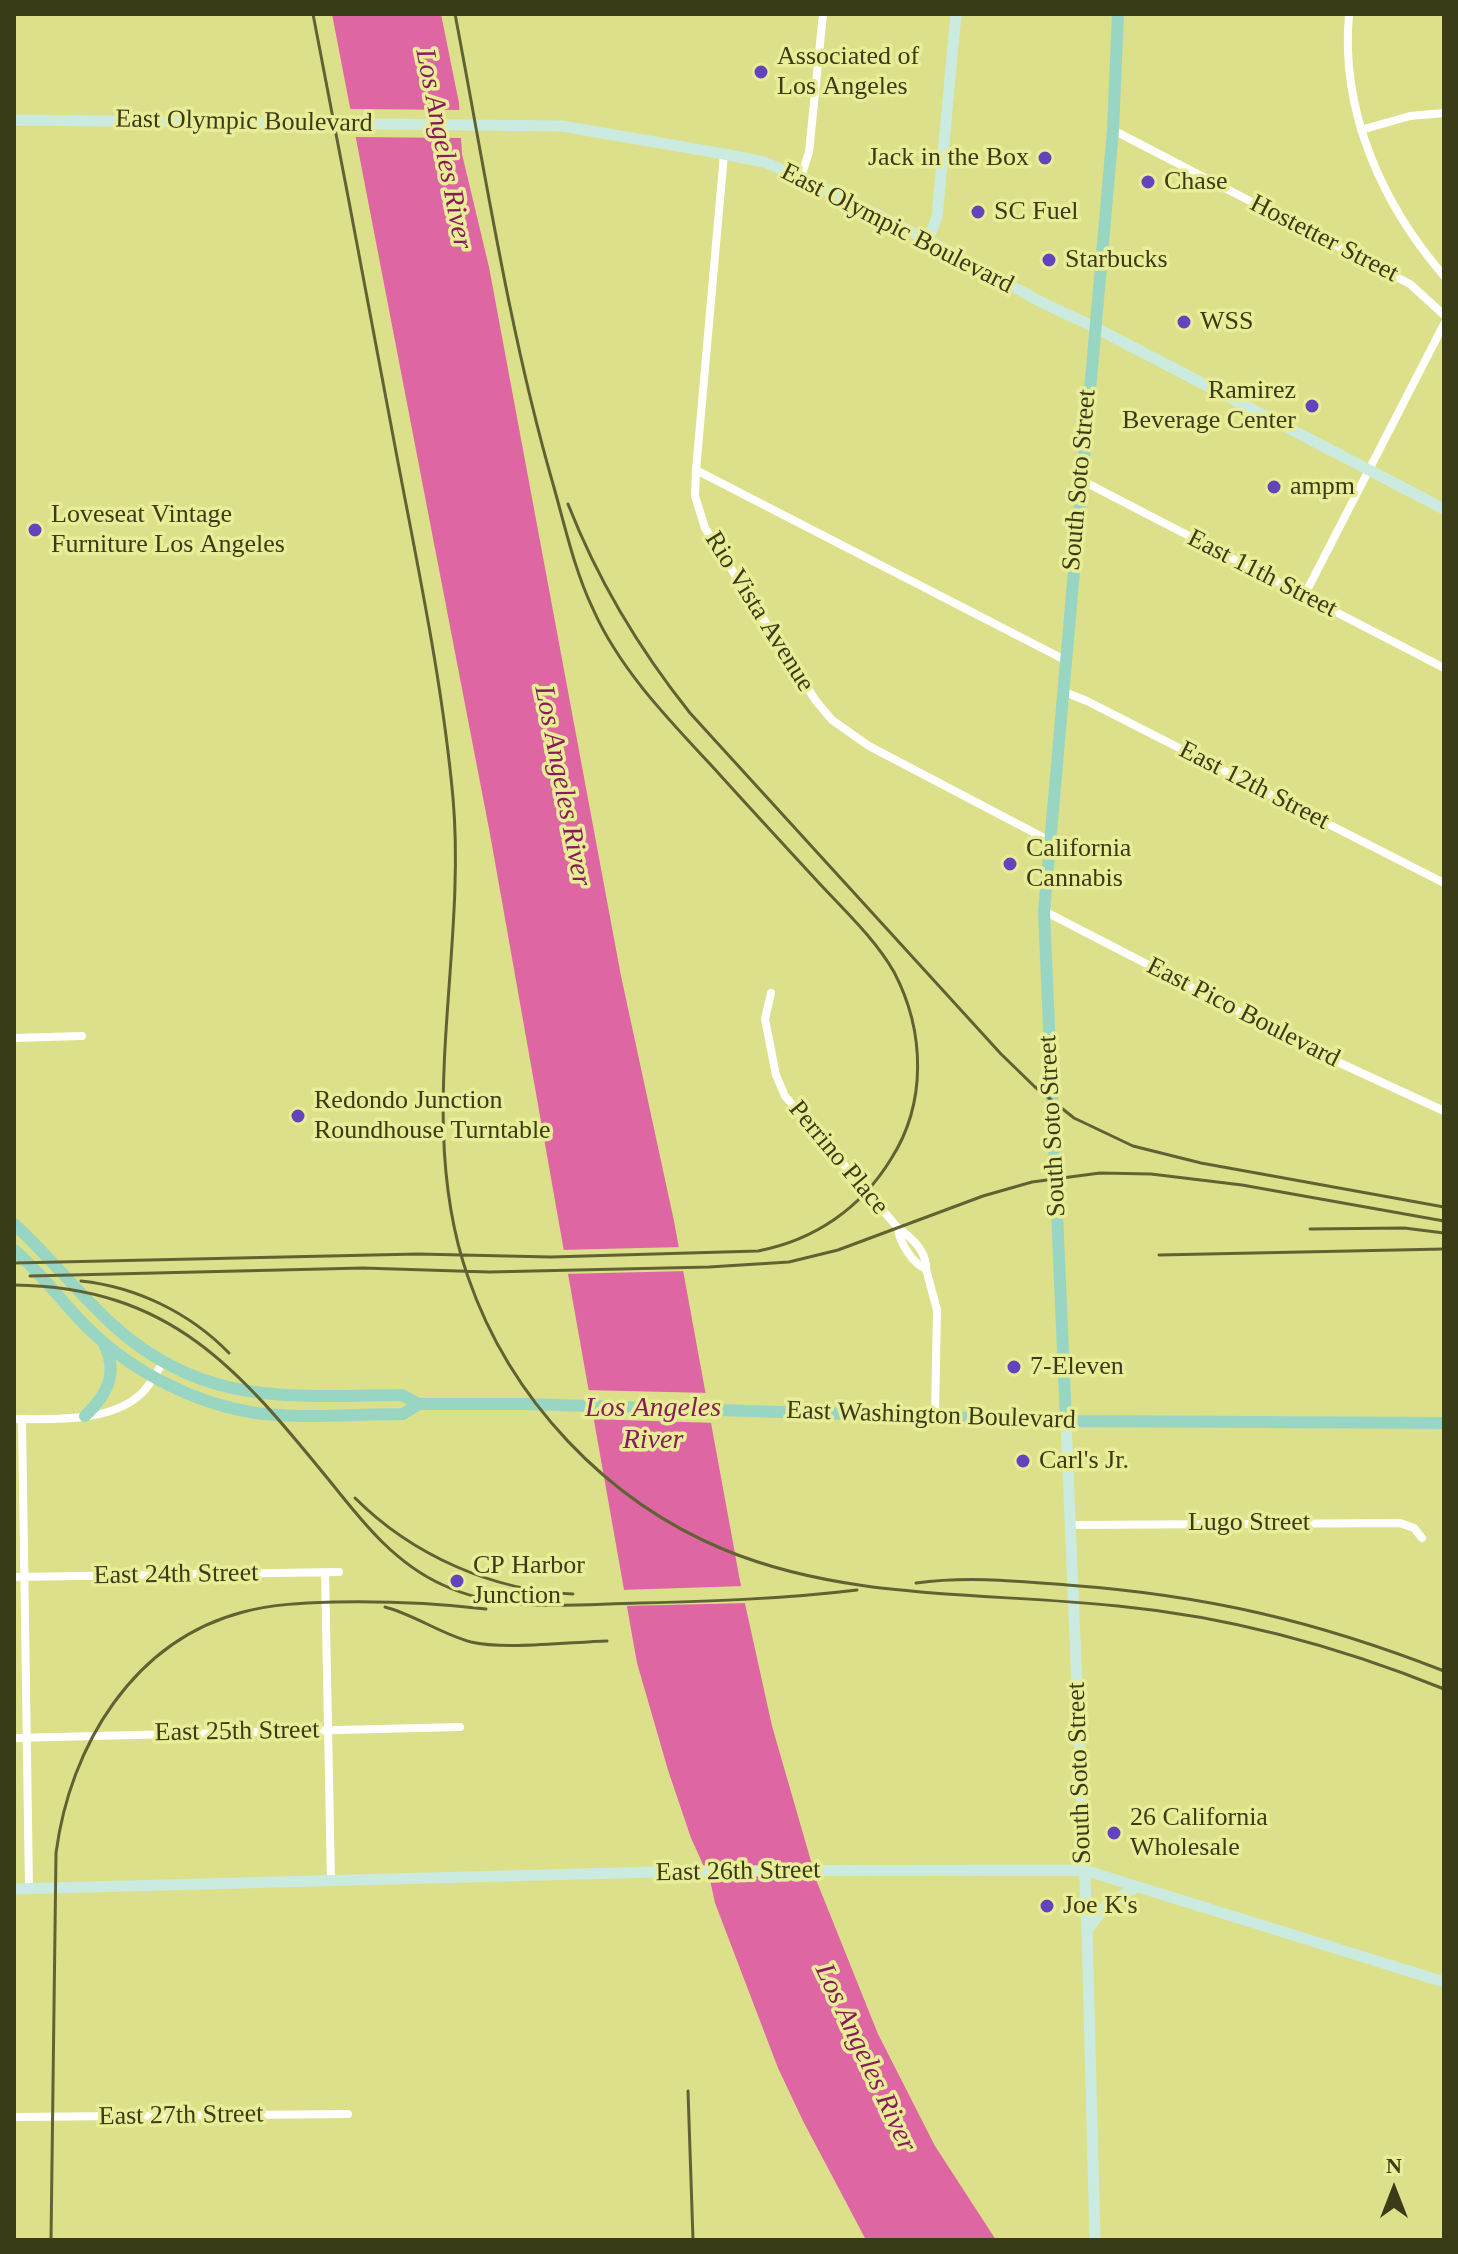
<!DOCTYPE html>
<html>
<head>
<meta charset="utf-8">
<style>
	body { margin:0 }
	#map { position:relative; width:1458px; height:2254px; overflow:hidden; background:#dce08a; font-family:"Times New Roman",serif }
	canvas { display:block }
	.frame { position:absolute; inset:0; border:16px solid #3a3b17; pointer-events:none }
	.north { position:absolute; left:1354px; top:2150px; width:80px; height:80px; -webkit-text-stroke:6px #e9ed97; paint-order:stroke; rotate:0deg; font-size:22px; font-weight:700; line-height:32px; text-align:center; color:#3a3b17 }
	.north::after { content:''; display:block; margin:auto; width:28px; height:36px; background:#3a3b17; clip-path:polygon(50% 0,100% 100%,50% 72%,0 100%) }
</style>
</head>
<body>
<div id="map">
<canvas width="1458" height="2254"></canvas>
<div class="frame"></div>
<div class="north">N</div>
</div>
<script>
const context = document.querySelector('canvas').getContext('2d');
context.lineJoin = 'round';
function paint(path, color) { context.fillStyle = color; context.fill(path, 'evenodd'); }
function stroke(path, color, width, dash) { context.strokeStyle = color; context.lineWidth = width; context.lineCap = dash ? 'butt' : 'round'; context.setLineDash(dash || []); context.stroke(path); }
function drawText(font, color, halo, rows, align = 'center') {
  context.font = font + ' "Times New Roman",serif'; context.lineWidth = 7; context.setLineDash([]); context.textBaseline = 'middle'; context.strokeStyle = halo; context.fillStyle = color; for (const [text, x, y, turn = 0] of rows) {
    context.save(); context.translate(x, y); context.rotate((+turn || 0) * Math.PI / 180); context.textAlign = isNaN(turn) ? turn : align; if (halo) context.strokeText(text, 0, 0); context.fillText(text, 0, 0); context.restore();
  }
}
paint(new Path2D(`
	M332,14h109l18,89 3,51 27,113 132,709 53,245 66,360 32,145 45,156 61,152 57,112 61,94h-130l-63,-119 -25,-53 -63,-165 -5,-23 -19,-42 -23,-68 -31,-107 -147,-829z`), '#de67a3');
paint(new Path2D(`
	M347,109l117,1 1,28 -113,-1z
	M683,1247l5,24 -126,3 -4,-24z
	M583,1390l128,3 6,30 -128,-4z
	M745,1586l4,17 -126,3 -3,-16z`), '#dce08a');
stroke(new Path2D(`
	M1349,14c-9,97 33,190 95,262
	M1113,130l297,154 34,31
	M1361,130l49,-14 34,-3
	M724,154l-28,316 -1,26 10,32 111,173 16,19 37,26 181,95
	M801,177l8,-25 14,-138
	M696,470l369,190
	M1081,480l363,188
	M1304,596l140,-272
	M1062,691l25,10 357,182
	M1044,911l285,147 115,53
	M771,993l-6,26 11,56 9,21 113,132c13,9 29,24 28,41l11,41 -2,107
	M14,1038l68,-2
	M898,1228c1,14 15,36 28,41
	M14,1419c39,0 97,4 128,-26 9,-9 15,-21 21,-31
	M22,1419l7,470
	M1070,1525l330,-2 14,5 8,10
	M325,1572l6,310
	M14,1577l325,-5
	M14,1738l446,-11
	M14,2117l334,-3`), '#fff', 8);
stroke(new Path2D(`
	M14,120l548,6 162,28 40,8 37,15 127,63 115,63 51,24 350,182
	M928,240l9,-23 19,-203
	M1066,1421l21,509 8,310
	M14,1889l680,-18 390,-1 360,112
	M1087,1930l22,-28 28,-15`), '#cbebe1', 11);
stroke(new Path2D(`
	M14,1224c35,32 64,69 99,101 90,82 177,71 289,70l17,9
	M14,1250c28,23 49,54 76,80 43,42 106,74 166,83 45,6 101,1 147,1l16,-10h107l540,17 378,2
	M85,1416c22,-21 34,-43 19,-72
	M1066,1421l-22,-510 69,-781 5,-116`), '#98d6c3', 12);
stroke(new Path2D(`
	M313,14c28,142 54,285 81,427 22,118 48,237 59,357 14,158 -39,325 15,479 42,122 138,224 257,273 124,51 262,42 393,56 113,11 220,40 326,83
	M568,504c30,77 71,145 122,209l311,341 34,33 39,31 59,28 68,17 243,44
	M1310,1229l94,-1 40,5
	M1159,1255l285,-6
	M14,1263l404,-9 133,3 207,-6c57,-11 103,-43 133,-92 36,-56 34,-128 3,-187 -19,-33 -49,-61 -75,-89 -36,-39 -72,-78 -108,-118 -44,-47 -92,-97 -118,-156 -19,-40 -28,-83 -40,-125 -44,-153 -68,-313 -98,-470
	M30,1276l333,-8 126,4 220,-5 80,-5 49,-12 145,-54 49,-14 68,-9 51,1 91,11 202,36
	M81,1281c56,6 109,32 148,72
	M14,1285c159,2 226,86 319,200 31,39 63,79 110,100 62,29 131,19 197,18 72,-2 144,-4 217,-13
	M355,1498c57,57 138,93 218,96
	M916,1583c51,-7 101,-2 151,2 138,10 249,36 377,86
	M385,1607c30,8 56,27 86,35 33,8 100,0 136,-1
	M688,2091l5,149
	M51,2240l5,-387c14,-107 77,-212 187,-241 30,-8 60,-9 91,-10 51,-1 101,1 152,7`), '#616233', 3);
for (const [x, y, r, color] of [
	[761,72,8,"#6444bc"],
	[1045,158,8,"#6444bc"],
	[1148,182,8,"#6444bc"],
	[978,212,8,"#6444bc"],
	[1049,260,8,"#6444bc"],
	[1184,322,8,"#6444bc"],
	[1312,406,8,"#6444bc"],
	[1274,487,8,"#6444bc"],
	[35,530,8,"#6444bc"],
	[1010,864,8,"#6444bc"],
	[298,1116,8,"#6444bc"],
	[1014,1367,8,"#6444bc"],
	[1023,1461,8,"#6444bc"],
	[457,1581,8,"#6444bc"],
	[1114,1833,8,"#6444bc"],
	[1047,1906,8,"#6444bc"]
]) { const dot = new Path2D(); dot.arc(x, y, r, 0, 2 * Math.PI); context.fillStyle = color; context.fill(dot); stroke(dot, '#e9ed97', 3); }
drawText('26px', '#3a3b17', '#e9ed97', [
	["Associated of",777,57],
	["Los Angeles",777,87],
	["Jack in the Box",1029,158,"right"],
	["Chase",1164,182],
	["SC Fuel",994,212],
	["Starbucks",1065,260],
	["WSS",1200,322],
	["Ramirez",1296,391,"right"],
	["Beverage Center",1296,421,"right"],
	["ampm",1290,487],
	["Loveseat Vintage",51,515],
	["Furniture Los Angeles",51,545],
	["California",1026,849],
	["Cannabis",1026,879],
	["Redondo Junction",314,1101],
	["Roundhouse Turntable",314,1131],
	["7-Eleven",1030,1367],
	["Carl's Jr.",1039,1461],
	["CP Harbor",473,1566],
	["Junction",473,1596],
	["26 California",1130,1818],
	["Wholesale",1130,1848],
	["Joe K's",1063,1906]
], 'left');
drawText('26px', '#3a3b17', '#e9ed97', [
	["East Olympic Boulevard",244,122,1],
	["East Olympic Boulevard",897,229,27],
	["Hostetter Street",1324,239,27],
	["South Soto Street",1080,480,-85],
	["East 11th Street",1262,574,27],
	["Rio Vista Avenue",759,612,58],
	["East 12th Street",1254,786,27],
	["East Pico Boulevard",1243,1013,27],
	["South Soto Street",1053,1126,-93],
	["Perrino Place",838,1158,50],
	["East Washington Boulevard",931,1416,2],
	["Lugo Street",1249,1523],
	["East 24th Street",176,1575,-1],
	["East 25th Street",237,1732,-1],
	["South Soto Street",1080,1773,-92],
	["East 26th Street",738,1872,-1],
	["East 27th Street",181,2116,-1]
]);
drawText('italic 28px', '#881c5a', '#e9ed97', [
	["Los Angeles River",443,149,79],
	["Los Angeles River",562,786,79],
	["Los Angeles",653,1409],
	["River",653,1441],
	["Los Angeles River",865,2058,65]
]);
</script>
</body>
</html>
